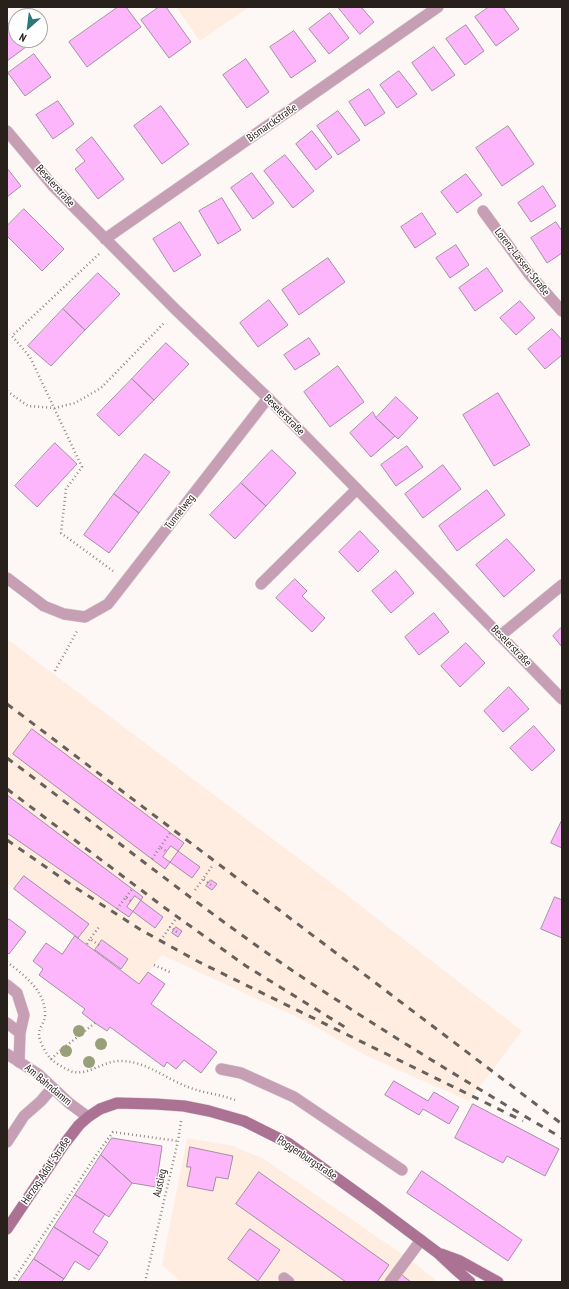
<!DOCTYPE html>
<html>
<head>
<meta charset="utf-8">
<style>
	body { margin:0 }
	#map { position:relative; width:569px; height:1289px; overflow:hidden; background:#fdf8f5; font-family:"PT Sans Narrow",sans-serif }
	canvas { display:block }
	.frame { position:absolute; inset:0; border:8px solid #28201b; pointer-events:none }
	.north { position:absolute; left:8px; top:8px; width:40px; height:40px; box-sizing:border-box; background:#fff; border:1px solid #a9a6a4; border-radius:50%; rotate:208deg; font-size:11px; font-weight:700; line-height:16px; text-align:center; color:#28201b }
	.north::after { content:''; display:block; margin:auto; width:14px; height:18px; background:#2c767c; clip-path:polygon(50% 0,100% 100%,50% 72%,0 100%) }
</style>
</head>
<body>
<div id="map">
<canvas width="569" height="1289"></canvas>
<div class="frame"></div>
<div class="north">N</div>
</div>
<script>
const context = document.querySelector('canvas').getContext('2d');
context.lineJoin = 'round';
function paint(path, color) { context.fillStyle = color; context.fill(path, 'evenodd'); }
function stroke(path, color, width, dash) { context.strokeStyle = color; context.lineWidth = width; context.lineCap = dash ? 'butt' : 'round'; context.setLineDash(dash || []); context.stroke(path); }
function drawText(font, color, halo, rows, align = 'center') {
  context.font = font + ' "PT Sans Narrow",sans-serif'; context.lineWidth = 3; context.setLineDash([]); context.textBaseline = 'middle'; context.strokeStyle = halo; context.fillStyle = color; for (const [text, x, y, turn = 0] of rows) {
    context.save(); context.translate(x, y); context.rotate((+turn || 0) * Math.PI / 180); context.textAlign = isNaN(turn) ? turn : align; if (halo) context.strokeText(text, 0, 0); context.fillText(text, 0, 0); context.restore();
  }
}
paint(new Path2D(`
	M176,7h73l-49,34z
	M7,639l323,243 192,149 -53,70 -102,-45 -60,-34 -145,-67 -23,29 -132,-101z
	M187,1138l46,8 31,13 148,102 26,21h-257l-19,-17z`), '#ffede2');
const building = new Path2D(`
	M118,7h8l15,20 -54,40 -18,-25z
	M159,7h7l25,35 -22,16 -28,-38z
	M338,7h23l13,15 -14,12z
	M489,7h14l16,22 -23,17 -21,-29z
	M330,13l19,25 -20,16 -20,-25z
	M8,23l8,11v6h5l5,7 -19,14z
	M466,25l18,26 -19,14 -19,-26z
	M294,31l22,30 -25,17 -21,-31z
	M434,47l21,28 -23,16 -20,-28z
	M34,54l17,23 -26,19 -17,-23z
	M246,59l23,33 -22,16 -24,-33z
	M399,71l18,23 -20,14 -17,-23z
	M369,89l16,24 -20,13 -16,-24z
	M58,101l16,23 -21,15 -17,-24z
	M161,106l28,38 -27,20 -28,-38z
	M338,111l22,29 -22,15 -21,-29z
	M508,126l26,38 -32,22 -26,-38z
	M312,131l20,26 -16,13 -20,-26z
	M92,137l32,42 -26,20 -23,-30 10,-8 -9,-11z
	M285,155l29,36 -21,17 -29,-37z
	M7,168l14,18 -14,11z
	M252,173l22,30 -21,16 -22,-31z
	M466,174l16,21 -25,18 -16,-21z
	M543,186l13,20 -25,16 -13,-19z
	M222,198l19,32 -23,14 -19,-33z
	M24,209l40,40 -22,22 -35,-35v-10z
	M422,213l14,21 -21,14 -14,-21z
	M180,222l21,33 -27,17 -21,-33z
	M556,222l6,9v22l-15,10 -16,-25z
	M456,245l13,20 -19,13 -14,-20z
	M328,258l17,24 -46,33 -17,-25z
	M487,268l16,23 -28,20 -16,-23z
	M98,273l22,21 -35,36 -22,-21z
	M269,300l19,25 -30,22 -18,-24z
	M520,301l15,17 -19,17 -16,-17z
	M63,309l22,21 -34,36 -23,-20z
	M552,329l10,11v15l-17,14 -17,-20z
	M309,338l11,16 -25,16 -11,-15z
	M166,343l23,21 -35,36 -22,-21z
	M338,366l26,36 -34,25 -26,-35z
	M132,379l22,21 -35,36 -22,-21z
	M498,393l32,52 -36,21 -31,-51z
	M396,397l22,21 -20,21 -22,-21z
	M373,412l3,6 19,18 -24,21 -21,-24z
	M55,443l22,21 -40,43 -22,-21z
	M407,446l16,21 -27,19 -15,-21z
	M272,450l24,23 -30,33 -25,-23z
	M145,454l25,18 -31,41 -25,-19z
	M443,465l18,24 -38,29 -18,-24z
	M241,483l25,23 -31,33 -25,-24z
	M487,490l18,25 -48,36 -18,-25z
	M114,494l25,19 -30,40 -25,-18z
	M360,531l19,20 -21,21 -19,-20z
	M507,539l28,31 -31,27 -28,-32z
	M396,571l18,22 -23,20 -19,-22z
	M295,579l12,12 -5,5 23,22 -13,14 -36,-34z
	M434,613l15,19 -30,23 -14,-18z
	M562,627v20l-9,-11z
	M466,643l19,20 -25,24 -19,-21z
	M509,687l20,22 -26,23 -19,-21z
	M534,726l21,24 -23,21 -22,-23z
	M32,729l152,114 -19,26 -152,-115z
	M7,795l136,102 -14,20 -122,-84z
	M562,820v28l-11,-5z
	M171,846l29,21 -8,11 -29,-21z
	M24,876l65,48 -11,14 -64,-49z
	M211,880l6,4 -5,6 -6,-4z
	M135,896l28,21 -8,11 -28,-21z
	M555,897l7,3v38l-21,-9z
	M9,919l17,13 -17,22 -2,-2v-30z
	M176,927l6,4 -4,6 -6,-4z
	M75,936l64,48 9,-12 17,12 -14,20 66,48 -16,21 -17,-13 -8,9 -9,-7 -3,5 -54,-40 -3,4 -12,-8 -13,-10 3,-4 -46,-34 4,-6 -10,-8 13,-18 16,11z
	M102,940l26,19 -7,10 -26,-19z
	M394,1081l34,20 6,-9 25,15 -10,17 -26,-15 -4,6 -34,-20z
	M473,1104l86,45 -14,27 -38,-20 -4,7 -48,-25z
	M112,1138l50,8 -6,41 -24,-4 -31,-28z
	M190,1147l43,9 -5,23 -12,-2 -3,14 -26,-5 4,-19h-4z
	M101,1155l31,28 -23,34 -34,-22z
	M422,1171l100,69 -14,21 -101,-68z
	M259,1172l130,93 -12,17h-31l-110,-78z
	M75,1195l30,19 -12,18 15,10 -9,14 -45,-29z
	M54,1227l45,29 -10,14 -14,-9 -11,18 -30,-20z
	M250,1229l30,21 -22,31 -30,-22z
	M34,1259l30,20 -3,3h-43z
	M402,1275l9,7h-14z`);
paint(building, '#fdb5fc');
stroke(building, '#a291a1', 1);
const service = new Path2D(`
	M261,584l96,-95
	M7,985l10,8 7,22 -4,18 -1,29
	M7,1023l13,10
	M221,1069l20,4 53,24 108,73
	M7,1142l17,-26 17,-15 11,-13
	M284,1278l5,4
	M390,1282l31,-42`);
const minor = new Path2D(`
	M7,131l46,55 123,124 92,88 294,301
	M483,211l47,64 32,36
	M105,239l333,-232
	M7,578l37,28 20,8 21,3 23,-13 160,-206
	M500,636l62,-51
	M7,1054l31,20 31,29 19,14`);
const secondary = new Path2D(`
	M7,1229l58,-86 14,-18 9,-8 12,-8 17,-6 38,1 29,2 25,5 35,10 44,22 86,62 64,48 16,15 16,14
	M441,1254l19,7 38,21`);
stroke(service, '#dbd5d2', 12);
stroke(minor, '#dbd5d2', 12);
stroke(secondary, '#dbd5d2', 12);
stroke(new Path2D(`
	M99,254l-87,82 18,21 52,110 -16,22 -5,44 52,38
	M7,391l21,15 27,2 20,-5 26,-15 64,-66
	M55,671l22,-40
	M160,847l10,-14
	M152,859l8,-12 7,5
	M211,885l-8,-6 10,-14
	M195,890l8,-11
	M126,897l7,-9
	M117,909l9,-12 5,4
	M175,920l-5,7 7,5
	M163,937l7,-10
	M87,944l3,-5
	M99,945l-9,-6 9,-12
	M7,962c17,13 40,30 38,55 -1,6 -6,11 -6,17 0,7 7,20 12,25 4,4 10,7 15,10 3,1 6,3 8,3 15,3 31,-12 47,-11 25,0 45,18 67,26 15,6 31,7 47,13
	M154,965l18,8
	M51,1059l10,-9 34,-27
	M12,1282l85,-128 16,-22 65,9
	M145,1282l33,-141 3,-20`), '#8f8985', 2.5, [1, 3]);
stroke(service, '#c69fb5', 11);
stroke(minor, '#c69fb5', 11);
stroke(secondary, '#ab7293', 11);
stroke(new Path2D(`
	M7,704l555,420
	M7,758c105,78 206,161 316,233 78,51 158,100 239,147
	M7,789l158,119 81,58 102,63
	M7,840l66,46 68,44 58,32 324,159`), '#67605b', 3, [7, 7]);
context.fillStyle = '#999f79';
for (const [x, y] of [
	[79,1031],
	[101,1044],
	[66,1051],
	[89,1062]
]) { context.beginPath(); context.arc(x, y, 6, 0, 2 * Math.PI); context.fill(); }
drawText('11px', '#28201b', '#fff', [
	["Bismarckstraße",272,123,-35],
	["Beselerstraße",55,186,48],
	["Lorenz-Lassen-Straße",522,262,52],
	["Beselerstraße",284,415,45],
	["Tunnelweg",180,512,-52],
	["Beselerstraße",511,646,46],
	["Am Bahndamm",48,1085,40],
	["Poggenburgstraße",307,1158,34],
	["Herzog-Adolf-Straße",46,1171,-56],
	["Austieg",160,1183,-77]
]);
</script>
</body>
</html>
